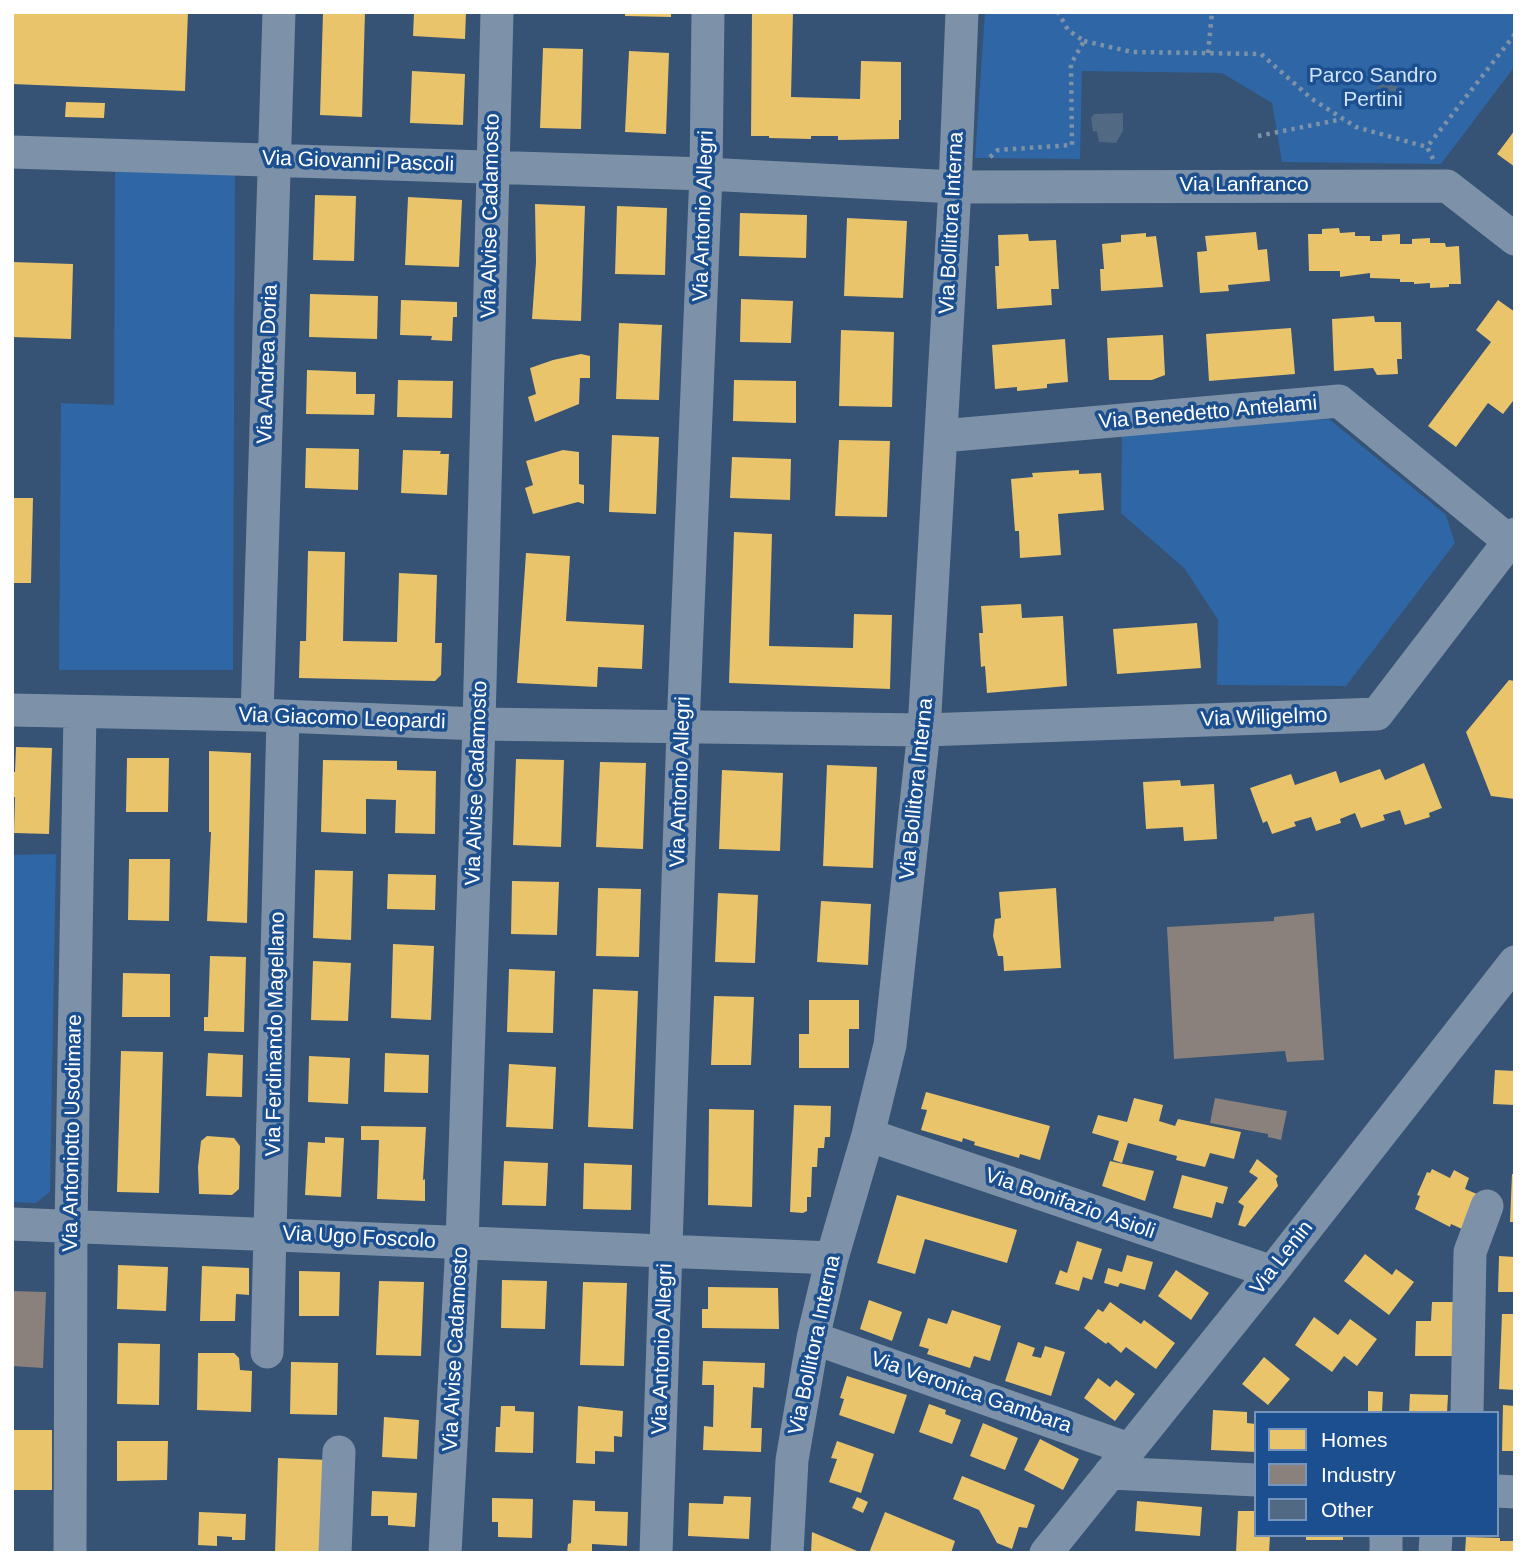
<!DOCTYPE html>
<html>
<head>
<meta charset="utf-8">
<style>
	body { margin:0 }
	#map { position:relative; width:1527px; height:1565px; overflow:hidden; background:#365274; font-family:Arial,sans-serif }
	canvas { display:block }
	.frame { position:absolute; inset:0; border:14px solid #fff; pointer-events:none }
	.legend { position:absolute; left:1254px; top:1411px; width:245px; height:126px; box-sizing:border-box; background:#1b4f8f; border:2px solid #7695bc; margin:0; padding:9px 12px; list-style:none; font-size:21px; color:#fff }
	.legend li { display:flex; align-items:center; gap:14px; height:35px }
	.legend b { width:35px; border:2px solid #7695bc }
</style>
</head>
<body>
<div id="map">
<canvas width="1527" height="1565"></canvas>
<div class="frame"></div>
<ul class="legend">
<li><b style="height:19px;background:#e9c46a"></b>Homes</li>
<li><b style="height:19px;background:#8a817c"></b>Industry</li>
<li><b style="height:19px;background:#526984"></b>Other</li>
</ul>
</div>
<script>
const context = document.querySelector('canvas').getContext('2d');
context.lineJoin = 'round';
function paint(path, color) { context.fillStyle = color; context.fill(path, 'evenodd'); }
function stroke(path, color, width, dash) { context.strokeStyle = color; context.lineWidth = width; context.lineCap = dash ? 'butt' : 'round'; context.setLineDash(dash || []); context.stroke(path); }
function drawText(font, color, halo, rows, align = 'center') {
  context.font = font + ' Arial,sans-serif'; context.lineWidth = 7; context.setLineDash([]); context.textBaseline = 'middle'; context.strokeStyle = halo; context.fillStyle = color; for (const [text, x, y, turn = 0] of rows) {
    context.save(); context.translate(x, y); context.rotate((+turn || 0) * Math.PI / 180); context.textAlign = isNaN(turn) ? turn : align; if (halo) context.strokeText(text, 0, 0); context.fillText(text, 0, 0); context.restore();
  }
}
paint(new Path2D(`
	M985,12h530v54l-74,98 -159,-2 -10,-59 -50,-30 -140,-2 -2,88 -105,-1z
	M115,166h120l-2,504h-174l2,-267 53,2z
	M1329,419l117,96 9,28 -109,143 -129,-1 1,-65 -33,-51 -64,-56 1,-83z
	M56,854l-6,338 -14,11 -24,-1v-347z`), '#2f66a5');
paint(new Path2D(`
	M12,12h176l-3,79 -173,-7z
	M323,12h42l-3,105 -42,-2z
	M414,12h52l-1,27 -52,-3z
	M625,12h46v5l-46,-1z
	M752,12h41l-2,85 69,2 1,-38 40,1v58h-2v19l-61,1v-4h-27v3l-42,-1v-2h-18z
	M543,48l40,1 -2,80 -41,-1z
	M629,51l40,2 -3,81 -41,-2z
	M412,71l53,3 -2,51 -53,-2z
	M66,102l39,1 -1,15 -39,-1z
	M1515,130v37l-18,-13z
	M315,195l41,1 -2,65 -41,-1z
	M408,197l54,3 -3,67 -54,-2z
	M535,204l50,2 -4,115 -49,-2 4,-57z
	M617,206l50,2 -2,67 -50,-1z
	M740,213l67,2 -1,43 -67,-2z
	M847,218l60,3 -4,77 -59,-2z
	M1339,228l1,5 15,-1v4h15v5h12v-6l18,-1v10h12v-5l18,-1v5h15l1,4 13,-1 2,38h-12v3l-19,1v-5l-16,1v-2h-14v-3l-30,-1v-5l-30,4v-6h-31l-1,-37h14v-5z
	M1256,232l2,18 9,-1 3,32 -42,4 1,6 -29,2 -3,-41 10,-1 -2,-15z
	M1146,233v4l10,-1 7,51 -62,4 -1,-22h4l-2,-25 19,-2v-7z
	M1028,234l1,7 27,-1 3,49h-8l1,16 -55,4 -2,-43h4l-1,-31z
	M12,262l61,2 -2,75 -59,-2z
	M310,294l68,2 -1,43 -68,-2z
	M741,299l52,2 -2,42 -51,-1z
	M401,300l56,2v15h-4l-1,24 -21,-1 1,-4 -32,-1z
	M1498,300l17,12v90l-2,-1 -10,13 -15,-11 -32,44 -28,-21 63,-84 -15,-12z
	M1374,316l1,6h26l1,37h-5l1,15 -21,1 -4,-7 -39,3 -2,-52z
	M619,323l43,2 -3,75 -43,-1z
	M1291,328l4,46 -86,7 -3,-47z
	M841,330l53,2 -2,75 -53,-1z
	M1163,335l2,40 -13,5h-43l-2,-42z
	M1065,339l3,43 -21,2v4l-30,3v-4l-22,2 -3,-44z
	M581,354l9,2v22h-10l-1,26 -44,18 -7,-25 8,-3 -6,-26 23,-8z
	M307,370l49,2v22h19l-1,21 -68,-1z
	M398,380l55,1 -1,37 -55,-1z
	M734,380l62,1v42l-63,-2z
	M612,435l47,2 -3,77 -47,-2z
	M839,440l51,1 -3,76 -52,-1z
	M306,448l53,1 -1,41 -53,-2z
	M403,450l38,1 -1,3h9l-2,41 -46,-2z
	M563,450l16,2v32l5,1v19l-6,-2 -45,12 -8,-26 8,-3 -7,-24z
	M732,457l59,2 -1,41 -60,-2z
	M1079,470v4l22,-1 3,37 -46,4 3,41 -41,3 -1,-27h-4l-4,-52 22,-2 -1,-4z
	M12,498h21l-2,85h-19z
	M734,532l38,2 -3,112 84,2 1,-34 38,1 -2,74 -161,-6z
	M308,551l37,1 -2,89 54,1 2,-69 38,2 -2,68h7l-1,32 -6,6 -136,-3 1,-37h6z
	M526,553l44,3 -4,65 78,4 -2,44 -44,-2 -1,20 -80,-4z
	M1021,604l1,14 41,-2 4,70 -80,7 -2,-27 -4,1 -2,-34h4l-2,-27z
	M1197,623l4,45 -84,6 -4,-45z
	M1509,680l6,1v118l-24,-3 -25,-64z
	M16,747l36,1 -3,86 -35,-1 1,-36h-3v-25h3z
	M209,751l42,2 -4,170 -40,-2 4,-89h-2z
	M127,758h42l-1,54h-42z
	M516,759l48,1 -3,87 -48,-2z
	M323,760l74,1v9l39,1 -1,63 -40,-1 1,-33 -30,-1v35l-45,-2z
	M600,762l46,1 -3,86 -47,-2z
	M1424,763l18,45 -13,5 1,4 -25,8 -5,-15 -17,5 2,5 -24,8 -6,-15 -15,6 1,4 -25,8 -5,-14 -17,5 2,4 -24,8 -5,-13 -4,2 -13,-35 41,-14 4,11 41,-14 4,12 40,-14 5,11z
	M827,765l50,2 -4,101 -50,-2z
	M722,770l61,3 -3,78 -61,-2z
	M1180,780l1,6 33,-2 3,55 -33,2 -1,-14 -37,2 -3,-47z
	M129,859h41l-1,62 -41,-1z
	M315,870l38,1 -2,69 -38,-2z
	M388,874l48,1 -1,35 -48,-1z
	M512,881l47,1 -2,53 -46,-1z
	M598,888l43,1 -2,68 -43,-1z
	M1056,888l5,80 -57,3 -1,-15h-5l-5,-20 2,-17 6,-1 -2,-26z
	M718,893l40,2 -3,68 -40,-1z
	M821,901l50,3 -3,61 -51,-3z
	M393,944l41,2 -3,74 -40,-2z
	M210,956l36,1 -2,75 -40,-1v-14h4z
	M313,961l38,2 -3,58 -37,-1z
	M509,969l46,2 -2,62 -46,-1z
	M123,973l47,1v43h-48z
	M593,989l45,2 -5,138 -45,-2z
	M714,996l40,1 -3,68h-40z
	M809,1000h50v29h-10v39h-50v-34h10z
	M121,1051l42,1 -4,141 -42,-1z
	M208,1053l35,2 -1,42 -36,-1z
	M385,1053l44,2 -1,38 -44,-1z
	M309,1056l41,2 -2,46 -40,-2z
	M509,1064l47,3 -3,62 -47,-2z
	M1495,1070l20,1v34l-22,-1z
	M926,1092l124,34 -10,34 -20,-6 -1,4 -45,-13 1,-3 -12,-4 -1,4 -41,-12 6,-20 -6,-1z
	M1134,1098l29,7 -4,16 16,5 3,-7 63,13 -7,27 -24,-6 -5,14 -29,-7 1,-4 -49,-13 -6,20 -9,-3 6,-19 -27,-8 6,-18 29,7z
	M794,1105l37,1 -1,31h-5l-1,11h-6l-1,19h-5l-1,30h-4v14l-4,2 -13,-1z
	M709,1109l45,1 -2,97 -44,-2z
	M361,1126l65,1 -3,53 2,-1v22l-48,-2 2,-59h-18z
	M207,1136l27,2 6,8 -1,43 -7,6 -33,-1 -1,-27 3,-26z
	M325,1137l19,1 -3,59 -36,-2 3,-53 17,1z
	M1257,1159l21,17 -2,3 2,7 -33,41 -7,-2 6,-19 -6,-4 20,-24 -9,-6z
	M504,1161l44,2 -2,43 -44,-1z
	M1110,1161l44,10 -9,30 -43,-15z
	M584,1163l48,2 -1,45 -48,-1z
	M1432,1169l18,9 4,-8 15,8 -4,11 12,5 -15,35 -11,-5 -1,3 -35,-18 5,-13 -3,-1 10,-23 3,1z
	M1512,1174h3v48h-5z
	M1182,1175l46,12 -5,17 -7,-2 -4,16 -39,-10z
	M897,1195l120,35 -10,33 -82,-24 -10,35 -38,-11z
	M1077,1241l25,8 -10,31 -9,-3 -4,14 -24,-7 5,-14 7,3z
	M1365,1254l27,21 4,-6 18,13 -25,33 -45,-34z
	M1127,1255l26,7 -8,28 -25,-7 -2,4 -14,-4 4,-15 14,4z
	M1499,1256l16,1v35h-17z
	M118,1265l50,2 -2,44 -49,-2z
	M202,1266l47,2v27l-13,-1 -1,27h-35z
	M1176,1270l33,23 -18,27 -33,-24z
	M299,1271l41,1 -1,44h-40z
	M502,1280l45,1 -2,48 -44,-1z
	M379,1281l45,1 -3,74 -45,-1z
	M583,1282l44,1 -3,83 -44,-1z
	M708,1287l70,1 1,41 -77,-1v-19h6z
	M869,1300l33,12 -10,29 -32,-12z
	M1110,1302l31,22 3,-4 31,23 -19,26 -30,-22 -5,6 -13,-11 -2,2 -22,-16 14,-19 5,3z
	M1432,1302h21l-1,54h-37l1,-35h15z
	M952,1310l49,16 -11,35 -16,-5 -4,12 -43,-14 2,-5 -10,-3 9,-28 19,6z
	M1502,1314h13v76l-16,-1z
	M1314,1317l24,18 12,-16 27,20 -20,27 -13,-10 -12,16 -37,-27z
	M1018,1342l17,6 -3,8 9,2 4,-12 20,6 -14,44 -46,-15z
	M118,1343l42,1 -1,61 -42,-1z
	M198,1353h36l5,5 1,12 12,1 -1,41 -54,-2z
	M1264,1357l26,22 -22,26 -26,-21z
	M703,1361l62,2 -1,25 -11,-1 -2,41h11l-1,24 -58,-2 1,-24 9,1 1,-42h-12z
	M291,1362l47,1 -1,52 -47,-1z
	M847,1376l60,19 -13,39 -55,-19 5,-16 -4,-1z
	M1098,1378l12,9 6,-7 19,14 -20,27 -31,-23z
	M1368,1391l15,1 -1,21h-14z
	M1410,1394l38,1 -1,18h-38z
	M929,1404l17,6 -1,4 16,6 -9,24 -33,-12z
	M1503,1405l12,1v45h-13z
	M501,1406h14v5l19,1 -1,41 -38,-1 1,-25h4z
	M578,1406l45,5 -1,26 -8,-1v16l-19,-1v13l-19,-1z
	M1213,1410l34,2v11l9,1v28l-45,-2z
	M384,1417l35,3 -2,39 -35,-2z
	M983,1423l35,15 -13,32 -35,-14z
	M13,1430h39v60h-40z
	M1040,1439l39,20 -16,31 -39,-20z
	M117,1441h51l-1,39 -50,1z
	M837,1441l37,13 -13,39 -32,-11 8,-23 -6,-1z
	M278,1458l50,2 -3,93h-50z
	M962,1476l73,29 -8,23 -8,-1 -7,22 -15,-6 -18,-33 -26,-11z
	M372,1491l45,2 -2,34 -27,-2v-9h-17z
	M724,1496l27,1 -2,42 -61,-3 1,-33 34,1z
	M857,1497l11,5 -5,11 -11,-5z
	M492,1498l41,1 -1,39 -34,-1v-15h-6z
	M573,1500l22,1v10l33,1 -1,34 -35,-2v9h-25l1,-9 3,-1z
	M1137,1501l65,6 -2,29 -65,-5z
	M1238,1511h18v24h14l-1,18h-33z
	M199,1512l47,2 -1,26h-13v-3l-15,-1v10l-19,-1z
	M885,1512l70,29 -4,12h-82z
	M812,1532l50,21h-51z
	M1306,1535h37v5h-37z
	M1466,1537l34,1v3h15v12h-50z`), '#e9c46a');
paint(new Path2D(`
	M1314,913l10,147 -37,2 -2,-11 -111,8 -7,-132 107,-6v-4z
	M1215,1098l72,13 -6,29 -13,-3v-3l-58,-11z
	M12,1291l34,1 -3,76 -31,-2z`), '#8a817c');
paint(new Path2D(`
	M1389,78l11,12 -10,10 -14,-11z
	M1123,113v18l-7,12 -17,-1 -2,-10 -4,-1 -2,-13 3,-4z`), '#526984');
stroke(new Path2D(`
	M1084,41l48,11 129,2 51,45 44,28 71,20
	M1208,53l4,-41
	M1258,136l85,-17
	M990,157l8,-7 74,-5 -1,-81 13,-23 -16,-11 -10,-18
	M1433,159l-6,-12 88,-113`), '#7d92a8', 4.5, [3.5, 5]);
stroke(new Path2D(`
	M12,152l694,22 249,13 492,-1 68,53
	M942,436l397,-35 170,140
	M12,710l245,5 222,9 445,6 453,-16 138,-180
	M257,715l22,-703
	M868,1135l404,137
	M12,1224l820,34
	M813,1338l316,111
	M267,1352l16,-635
	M1467,1413l3,-161 17,-46
	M1110,1473l146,7
	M1497,1491l18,1
	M70,1553l1,-327 9,-514
	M335,1553l4,-101
	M445,1553l17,-310 17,-519 18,-712
	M656,1553l27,-825 23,-554 2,-162
	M787,1553l5,-93 21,-122 19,-80 36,-123 22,-90 34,-315 31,-543 7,-175
	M1046,1553l226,-281 243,-310
	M1386,1553v-18
	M1435,1553l1,-18`), '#7d92a8', 33);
drawText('21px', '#cfe3fa', '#1b4f8f', [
	["Parco Sandro",1373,76],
	["Pertini",1373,100]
]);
drawText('21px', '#fff', '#1b4f8f', [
	["Via Giovanni Pascoli",358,162,2],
	["Via Lanfranco",1244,185],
	["Via Alvise Cadamosto",491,216,-89],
	["Via Antonio Allegri",704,216,-88],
	["Via Bollitora Interna",952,223,-87],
	["Via Andrea Doria",268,364,-88],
	["Via Benedetto Antelami",1208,413,-5],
	["Via Wiligelmo",1264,718,-2],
	["Via Giacomo Leopardi",342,719,2],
	["Via Antonio Allegri",681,782,-88],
	["Via Alvise Cadamosto",477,783,-88],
	["Via Bollitora Interna",917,789,-84],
	["Via Ferdinando Magellano",276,1034,-89],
	["Via Antoniotto Usodimare",73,1133,-89],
	["Via Bonifazio Asioli",1070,1204,19],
	["Via Ugo Foscolo",359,1238,3],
	["Via Lenin",1282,1258,-52],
	["Via Bollitora Interna",815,1345,-78],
	["Via Alvise Cadamosto",456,1349,-87],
	["Via Antonio Allegri",663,1349,-88],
	["Via Veronica Gambara",971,1393,19]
]);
</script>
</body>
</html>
